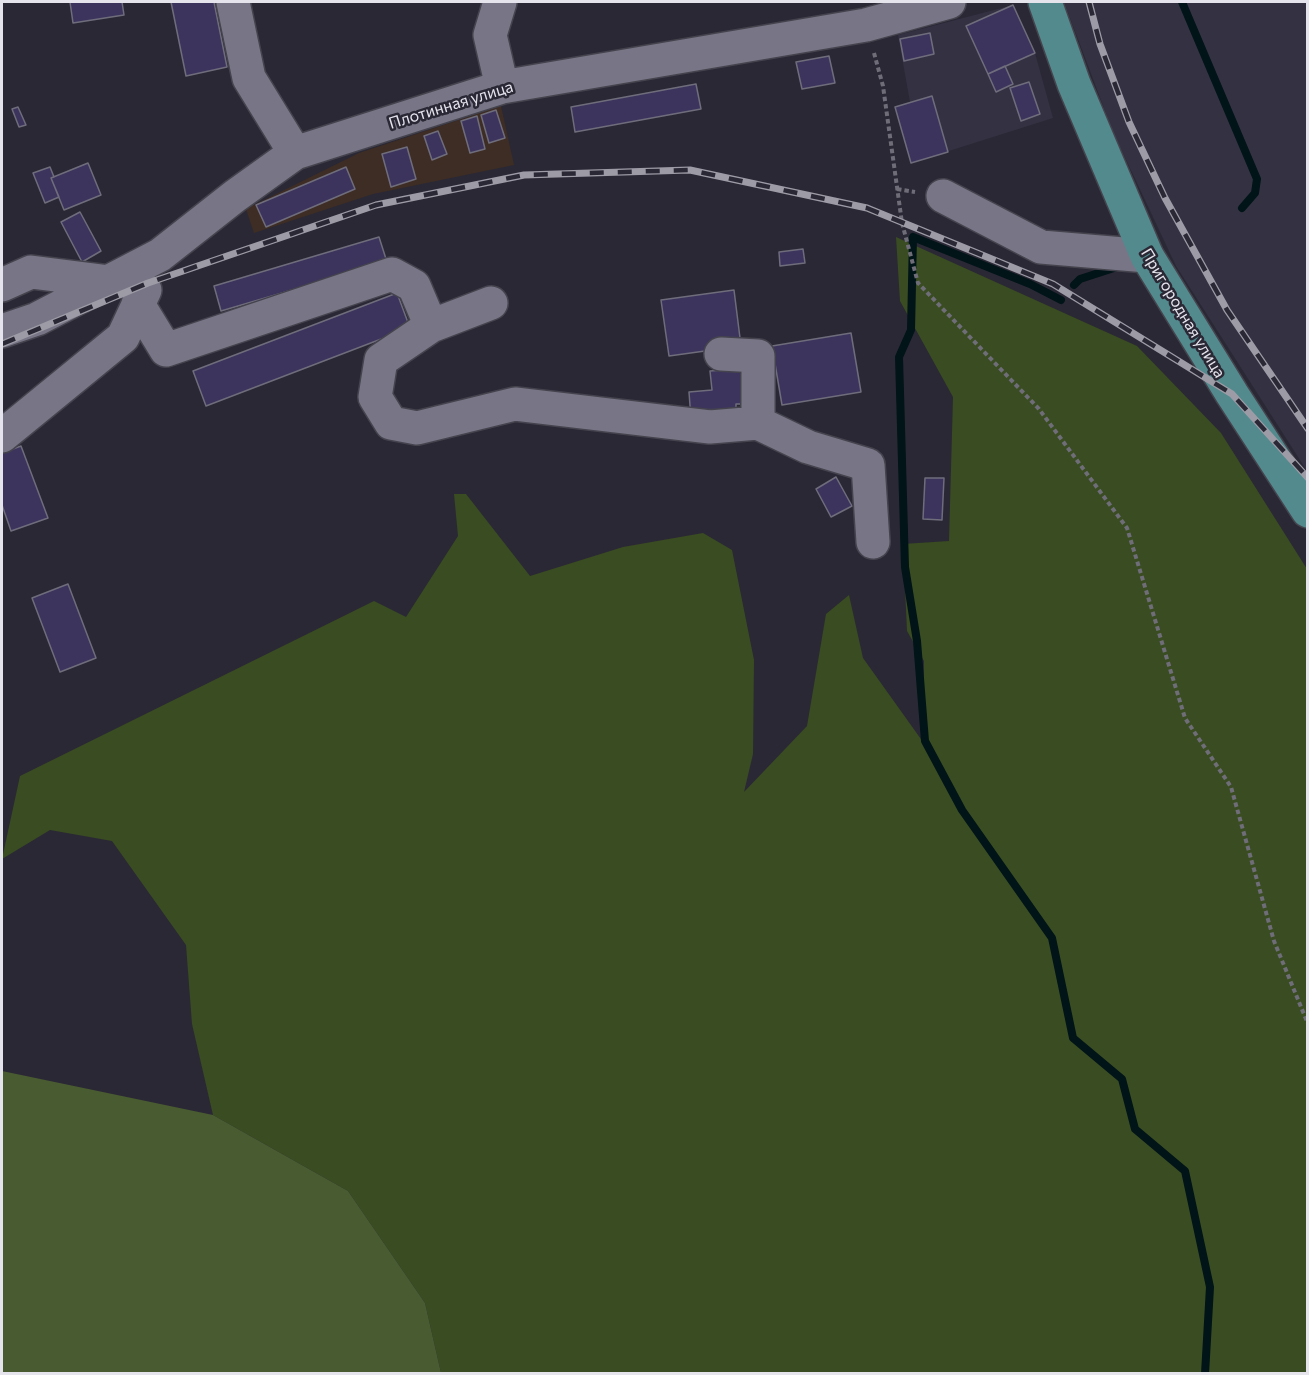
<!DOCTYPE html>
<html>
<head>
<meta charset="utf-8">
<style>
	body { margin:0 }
	#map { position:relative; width:1309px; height:1375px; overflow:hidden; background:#2a2835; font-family:Commissioner,sans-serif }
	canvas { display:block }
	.frame { position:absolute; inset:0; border:3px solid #e5e4ed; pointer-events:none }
</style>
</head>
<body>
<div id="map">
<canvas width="1309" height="1375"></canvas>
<div class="frame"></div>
</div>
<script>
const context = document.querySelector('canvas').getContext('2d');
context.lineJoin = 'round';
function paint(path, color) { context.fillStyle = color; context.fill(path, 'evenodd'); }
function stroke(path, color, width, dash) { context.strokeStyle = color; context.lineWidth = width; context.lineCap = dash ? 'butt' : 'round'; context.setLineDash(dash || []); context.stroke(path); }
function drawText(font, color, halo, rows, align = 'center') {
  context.font = font + ' Commissioner,sans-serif'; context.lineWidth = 5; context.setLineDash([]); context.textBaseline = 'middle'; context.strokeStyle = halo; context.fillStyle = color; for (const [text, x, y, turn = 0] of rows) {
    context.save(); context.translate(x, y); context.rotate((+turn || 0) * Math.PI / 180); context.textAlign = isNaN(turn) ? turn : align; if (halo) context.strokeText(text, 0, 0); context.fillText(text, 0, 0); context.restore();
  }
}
paint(new Path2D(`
	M1064,2h243v469l-131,-205 -63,-134z
	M1013,5l22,48 18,65 -142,45 -16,-56 15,-5 -12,-67z`), '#343143');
paint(new Path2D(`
	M501,106l13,59 -141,29 -119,39 -8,-24 113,-56z`), '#3e2d24');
paint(new Path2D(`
	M896,237l241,109 84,87 86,136v804h-866l-16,-70 -77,-112 -135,-76 -21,-91 -6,-79 -74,-104 -62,-11 -48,29 18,-83 354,-175 32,16 52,-81 -4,-42h12l64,82 93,-29 80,-14 29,17 22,110 -1,94 -9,38 63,-66 19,-112 23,-19 14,63 60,84 1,-81 -17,-30 -4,-87 46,-3 4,-144 -53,-96z`), '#3a4c21');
paint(new Path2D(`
	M2,1071l211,44 135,76 77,112 16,70h-439z`), '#495c31');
stroke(new Path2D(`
	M1182,2l75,177 -2,14 -13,15
	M1074,285l6,-6 37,-12
	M1061,300l-31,-16 -117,-47 -2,93 -12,27 6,210 12,74 8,100 37,69 90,128 21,100 49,41 13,50 50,42 25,116 -5,87`), '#011417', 8);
const building = new Path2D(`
	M70,2h52l2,13 -51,8z
	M171,2h43l13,65 -41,9z
	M1013,5l22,48 -47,21 -22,-48z
	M930,33l4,21 -30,7 -4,-22z
	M829,56l6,27 -33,6 -6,-27z
	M1005,66l8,18 -17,8 -8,-18z
	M1029,82l11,32 -19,7 -11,-33z
	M696,84l5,25 -126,23 -4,-25z
	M932,96l16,56 -37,11 -16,-56z
	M18,107l8,18 -7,2 -7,-18z
	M496,110l9,28 -16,5 -8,-28z
	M477,116l8,33 -15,4 -9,-32z
	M438,131l9,23 -15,6 -8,-24z
	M407,147l9,32 -25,8 -9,-33z
	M88,163l13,32 -37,15 -13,-32z
	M50,167l4,10 -3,1 8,19 -14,6 -12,-30z
	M346,167l9,22 -89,38 -10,-22z
	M80,212l21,39 -19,11 -21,-40z
	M379,237l8,25 -166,49 -7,-25z
	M803,249l2,14 -25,3 -1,-14z
	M734,290l7,56 -72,10 -8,-56z
	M397,293l13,35 -204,78 -13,-35z
	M851,333l10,59 -79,13 -10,-59z
	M747,368l2,36h-13v12l-45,3 -2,-27 23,-2 -2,-19z
	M21,446l27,72 -37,13 -9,-26v-52z
	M836,477l16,29 -21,11 -15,-28z
	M925,478h19l-2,42 -19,-1z
	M68,584l28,74 -36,14 -28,-74z`);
paint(building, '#3c345d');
stroke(building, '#6f6d7c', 1.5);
const minor = new Path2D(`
	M233,2l16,76 46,75
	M500,2l-10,33 12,52
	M943,196l98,51 106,9
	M2,285l29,-13 79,10
	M138,304l28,46 226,-76 22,12 17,40 -50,34 -6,37 16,26 26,5 98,-24 195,23 48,-4 50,24 60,18 5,77
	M431,326l60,-23
	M2,331l35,-12 123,-64 75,-59 60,-43 207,-66 364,-62 83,-23
	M721,354l37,2v67
	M2,436l121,-99 22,-47`);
const major = new Path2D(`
	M1045,2l29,82 73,172 85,138 76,117`);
stroke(minor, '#45444e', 36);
stroke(major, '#45444e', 36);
stroke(new Path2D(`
	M874,53l9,33 19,137 16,60 121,126 88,119 58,190 46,69 43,154 34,83
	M897,189l18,3`), '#6e6d78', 4, [4.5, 3]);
stroke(minor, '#787686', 33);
stroke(major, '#528a8e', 33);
const rail = new Path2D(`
	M1089,2l11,42 29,78 36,76 62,112 81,119
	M2,344l146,-61 228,-78 148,-30 166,-5 177,38 186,76 179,110 76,84`);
stroke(rail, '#9d9ca6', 7);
stroke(rail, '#2a2835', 4.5, [14]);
drawText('16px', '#e5e4ed', '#2a2835', [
	["Плотинная улица",451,105,-17],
	["Пригородная улица",1183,313,59]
]);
</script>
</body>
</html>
